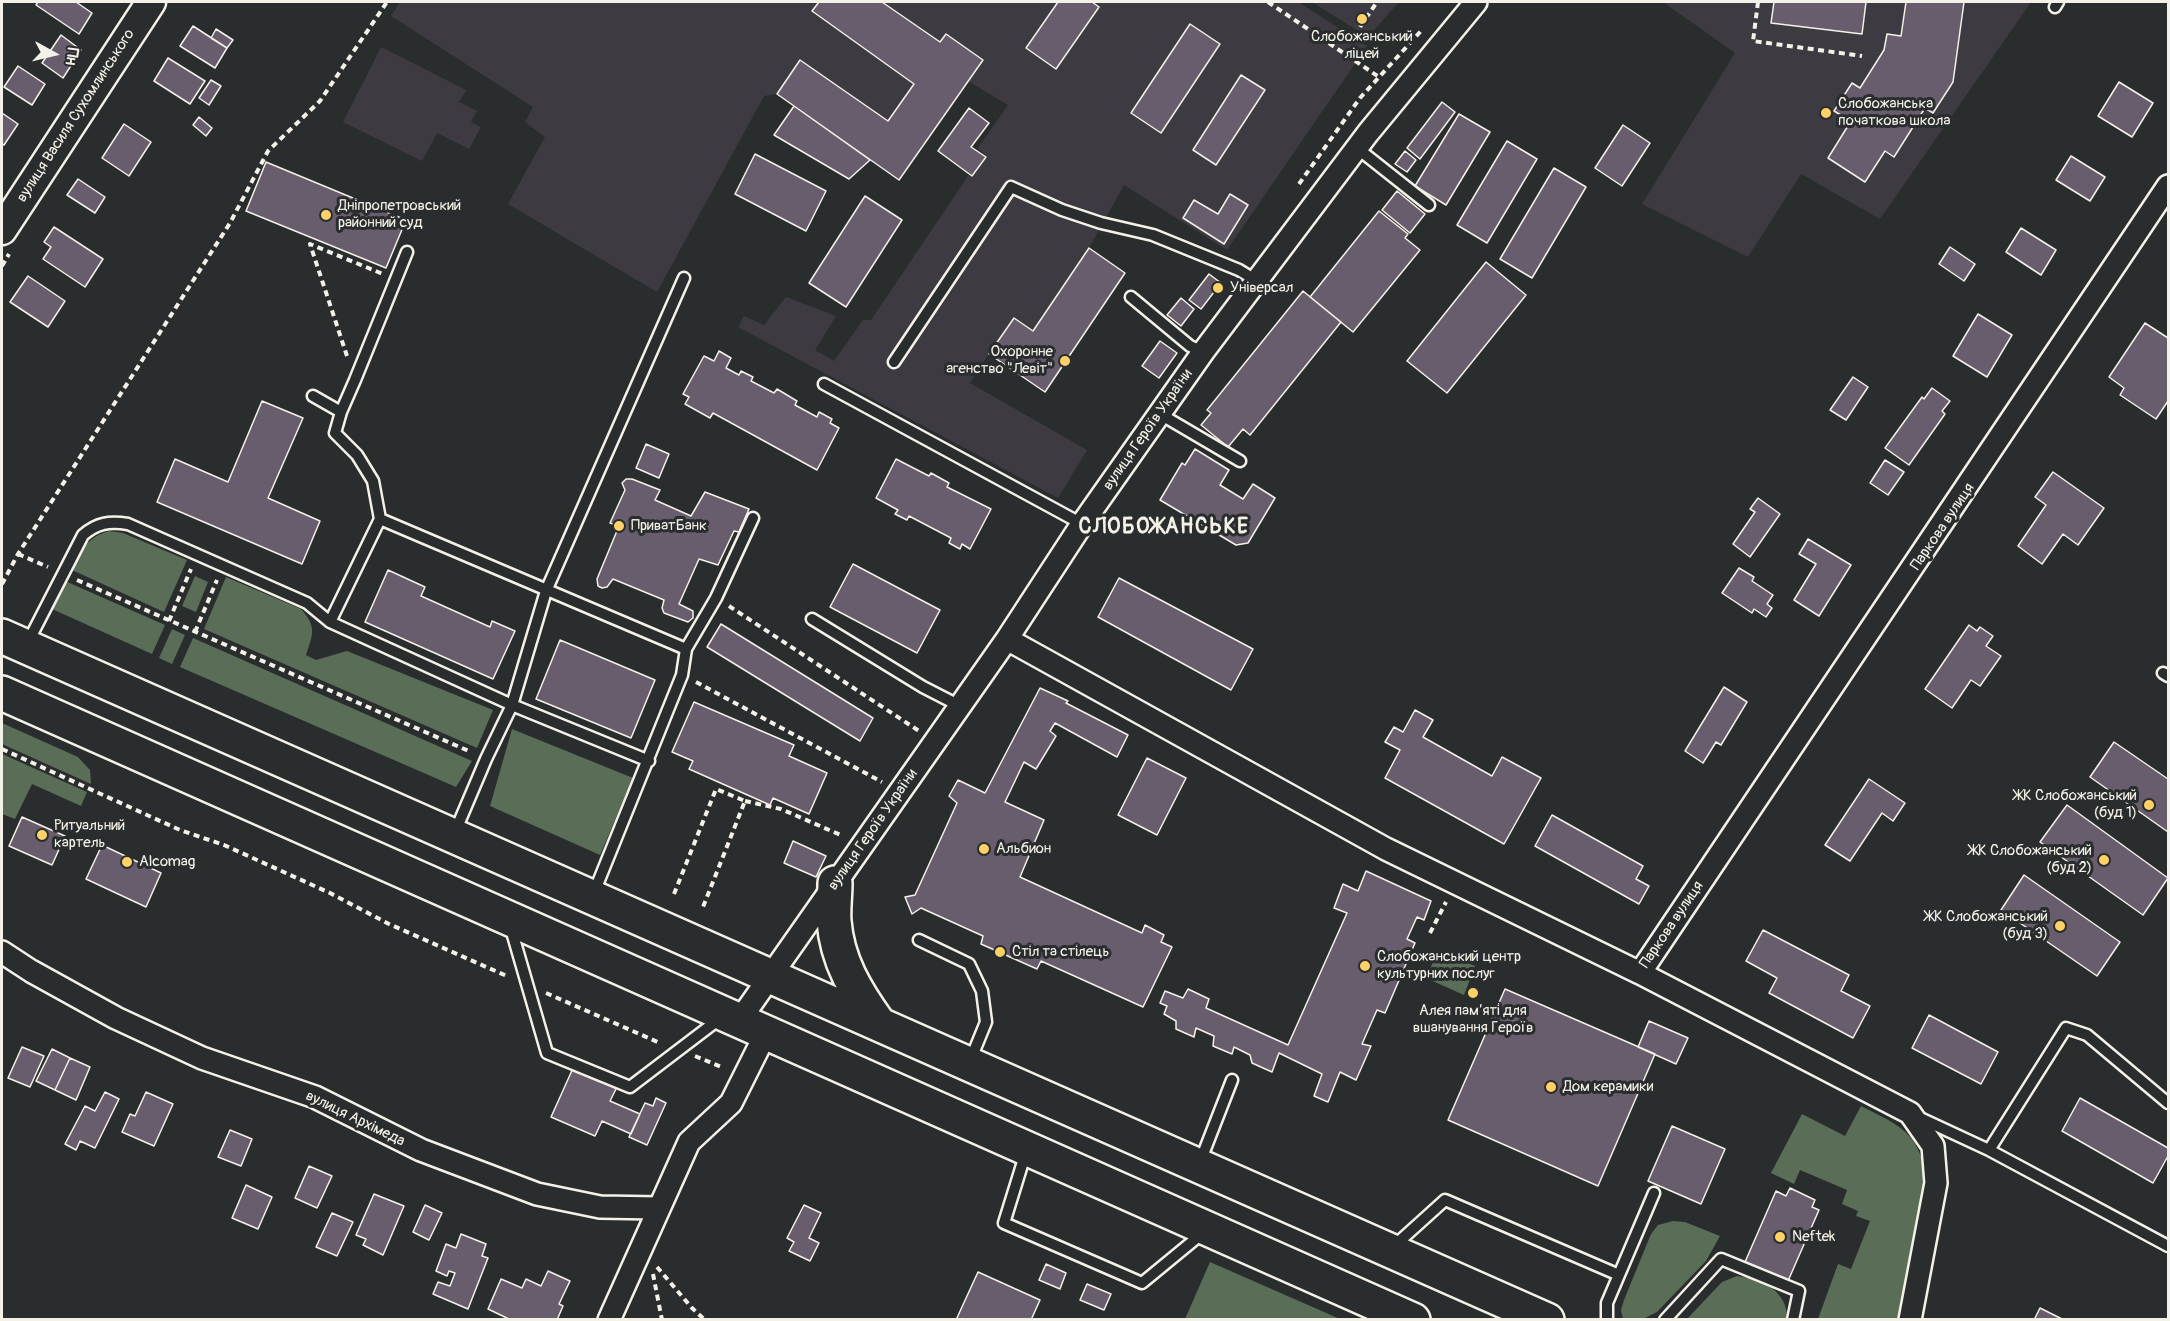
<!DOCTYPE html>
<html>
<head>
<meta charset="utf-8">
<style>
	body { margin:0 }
	#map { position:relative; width:2170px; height:1321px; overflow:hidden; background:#2a2d2e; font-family:Pangolin,sans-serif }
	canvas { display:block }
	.frame { position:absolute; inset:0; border:3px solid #f4f1e8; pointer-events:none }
	.north { position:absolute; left:24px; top:24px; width:60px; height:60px; -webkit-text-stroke:4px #2a2d2e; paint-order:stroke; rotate:98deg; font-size:16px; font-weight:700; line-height:24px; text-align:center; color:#f4f1e8 }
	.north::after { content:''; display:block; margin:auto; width:21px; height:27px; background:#f4f1e8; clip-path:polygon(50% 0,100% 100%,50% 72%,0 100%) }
</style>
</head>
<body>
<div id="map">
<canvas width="2170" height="1321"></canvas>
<div class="frame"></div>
<div class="north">Пн</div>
</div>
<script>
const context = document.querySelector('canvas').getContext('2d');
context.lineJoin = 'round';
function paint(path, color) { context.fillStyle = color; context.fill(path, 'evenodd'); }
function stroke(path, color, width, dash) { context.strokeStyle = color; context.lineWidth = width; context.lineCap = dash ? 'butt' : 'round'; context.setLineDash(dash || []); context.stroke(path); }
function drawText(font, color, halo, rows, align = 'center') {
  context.font = font + ' Pangolin,sans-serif'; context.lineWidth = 6; context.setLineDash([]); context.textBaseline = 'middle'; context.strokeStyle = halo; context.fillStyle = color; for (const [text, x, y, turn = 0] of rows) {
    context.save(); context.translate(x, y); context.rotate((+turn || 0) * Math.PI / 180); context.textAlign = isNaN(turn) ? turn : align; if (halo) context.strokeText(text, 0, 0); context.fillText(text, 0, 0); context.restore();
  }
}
paint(new Path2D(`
	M400,2h898l69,44 -140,204 -103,-65 -35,63 -56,83 -19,-13 -25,36 -19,29 117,67 -29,48 -320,-171 6,-11 20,9 22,-28 50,19 -21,34 19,11 29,-41h8l97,-144 5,1 14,-20 -9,-9 30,-43 -40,-24 -69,99 -122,-86 -13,2 -107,196 -149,-88 37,-67 -20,-15 8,-15 -142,-91z
	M1312,2h87l-31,35z
	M1663,2h368l-151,217 -79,-45 -53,83 -106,-53 93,-151z
	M381,47l85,43 -7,12 18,9 -6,11 10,5 -12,22 -32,-16 -15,28 -79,-39z`), '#3d3b41');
paint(new Path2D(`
	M109,531l14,2 64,27 -23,52 -92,-42c8,-20 16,-33 37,-39z
	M195,576l13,6 -12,30 -14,-6z
	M226,577l75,32c16,18 12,25 5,46l10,5 31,-9 146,59 -16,38 -273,-119z
	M65,581l100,44 -13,29 -100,-45z
	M172,629l13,6 -13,29 -13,-6z
	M193,638l279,123 -16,26 -276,-120z
	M2,723l76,34 12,13 1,14 -89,-40z
	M512,729l121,49 -33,77 -110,-49z
	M2,754l85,38 -6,14 -49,-22 -17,35 -13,-5z
	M1438,951l37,15 -11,29 -38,-17z
	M1861,1106c17,9 38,17 50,32 25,33 11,77 4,113 -4,23 -8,46 -12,68h-85l20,-55 13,5 19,-48 -14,-5 2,-5 -16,-7 5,-14 -47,-20 -6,14 -23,-11 31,-59 43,22z
	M1673,1221l12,1 35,14 -14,25 -49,51 -14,7h-20l-2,-9 3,-10 27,-66 7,-9z
	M1210,1262l130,57h-155z
	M1737,1276c25,3 51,15 50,43h-100l35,-37z`), '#596d57');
const building = new Path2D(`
	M38,2h38l16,11 -13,21 -43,-29z
	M819,2h63l58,40 6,-8 37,26 -84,120 -122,-86 23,-34 88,61 26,-37 -102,-73z
	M1058,2h34l7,5 -43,62 -30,-21z
	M1774,2h92l-4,32 -91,-11z
	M1906,2h58l-11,80 -20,31 -8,-5 -31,49 -9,-6 -20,31 -37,-24 23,-37 -17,-10 18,-28 8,5 24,-38 3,-16 14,2z
	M1190,24l30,20 -59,89 -30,-20z
	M193,26l34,22 -12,20 -35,-22z
	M216,29l17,11 -6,8 -16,-10z
	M61,35l20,15 -18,28 -21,-15z
	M168,58l37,23 -15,23 -36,-23z
	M18,66l27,18 -13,21 -28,-18z
	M1241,75l24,15 -49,75 -23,-15z
	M211,80l10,6 -12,19 -10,-7z
	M2119,82l34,21 -21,34 -34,-21z
	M1442,102l13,10 -35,47 -13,-11z
	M794,106l76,54 -21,19 -75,-44z
	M969,108l20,15 -18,24 15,10 -14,19 -34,-25z
	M2,113l16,11 -14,21 -2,-1z
	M1459,114l31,18 -44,73 -31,-19z
	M199,117l13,11 -6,8 -13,-11z
	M124,124l27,18 -22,34 -27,-18z
	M1623,125l27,18 -28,43 -27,-18z
	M1507,141l30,18 -50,84 -30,-18z
	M1405,151l11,9 -9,12 -12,-8z
	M755,154l71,37 -20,40 -71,-37z
	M2071,156l34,21 -15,24 -34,-21z
	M266,162l140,58 -20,48 -140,-57z
	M1554,168l32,19 -54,91 -32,-19z
	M78,179l27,18 -10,16 -28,-18z
	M1397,191l28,23 -15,19 -28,-23z
	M1230,194l18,11 -24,39 -41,-26 11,-18 24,14z
	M865,196l37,24 -56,87 -37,-24z
	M1379,211l29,23 -3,4 15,12 -67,82 -43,-35z
	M54,227l49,32 -18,28 -42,-28 8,-12 -7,-5z
	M2021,228l35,22 -15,25 -35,-23z
	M1950,247l25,17 -11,17 -25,-17z
	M1089,248l36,25 -80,119 -56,-38 25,-36 19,13z
	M1486,262l40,33 -79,98 -40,-32z
	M1209,274l12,9 -20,26 -12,-9z
	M28,276l37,25 -17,26 -38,-25z
	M1303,291l38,31 -91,113 -7,-6 -15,18 -27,-22 10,-12 -4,-3z
	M1181,298l13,11 -13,17 -14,-11z
	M1978,314l34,21 -25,42 -34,-21z
	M2145,323l23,15v63l-12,18 -36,-24 4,-7 -15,-11z
	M1160,341l17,12 -18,25 -17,-12z
	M719,351l12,7 -5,10 13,7 2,-4 12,6 -2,4 23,12 3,-4 20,12 -2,4 22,12 2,-5 13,7 -2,4 9,5 -22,42 -104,-57 -3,5 -25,-14 4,-7 -6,-3 21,-38 10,5z
	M1853,377l15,10 -22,33 -16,-10z
	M1932,388l18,13 -8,10 3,3 -36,51 -24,-17 37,-51 2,2z
	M262,401l41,17 -35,80 52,23 -18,43 -145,-62 18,-43 53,23z
	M646,444l23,10 -10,24 -23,-10z
	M1195,449l34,21 -9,15 23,14 10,-15 22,14 -27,45 -12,2 -76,-45 22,-37 3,2z
	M896,459l33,17 2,-3 18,10 -2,4 44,22 -21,40 -8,-5 -2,5 -11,-6 2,-5 -42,-22 -2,4 -12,-6 3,-4 -22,-12z
	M1885,460l19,12 -16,23 -18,-12z
	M2053,472l51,36 -26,37 -15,-11 -21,30 -24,-18 28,-41 -11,-8z
	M626,479h6l28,11 -5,10 36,16 14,-24 44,17 -10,23 -5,-1 -16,34 -19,-6 -20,45 14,7v7l-5,4 -24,-9 -2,-5 2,-8 -51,-21 -6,8 -5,1 -4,-2 -1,-7 22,-53 -9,-3 15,-33 -3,-7z
	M1758,498l22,16 -30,43 -17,-13 22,-32 -5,-3z
	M1808,539l43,26 -32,51 -25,-16 22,-36 -17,-10z
	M853,564l87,46 -23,43 -87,-46z
	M1739,568l15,9 -2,4 21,14 -6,9 5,4 -6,9 -12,-8 -2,4 -30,-20z
	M388,570l37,17 -4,9 69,31 2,-6 23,10 -22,48 -128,-57z
	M1119,578l134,71 -22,41 -133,-73z
	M721,624l152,94 -13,23 -153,-94z
	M1969,625l8,6 3,-4 13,9 -7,10 15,10 -21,30 -9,-6 -19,28 -27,-19z
	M560,640l95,40 -24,58 -95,-39z
	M1724,687l23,15 -26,43 -5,-3 -13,21 -18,-12z
	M1040,688l28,13 -2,2 62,32 -11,22 -62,-34 -5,8 6,5 -20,33 -12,-7 -19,40 39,18 -24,57 122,56 3,-8 19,10 -3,7 11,5 -29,60 -102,-46 -4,8 -56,-25 2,-8 -62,-28 -9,6 -7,-17 10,-2 42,-92 -8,-7 9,-16 27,13z
	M694,702l100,43 -5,11 38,17 -18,41 -36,-16 -3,7 -81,-36 4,-8 -21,-9z
	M1415,710l18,10 -10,17 69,39 10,-19 39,21 -37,66 -119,-66 15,-28 -15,-8 9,-15 9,5z
	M2114,742l54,37v53l-78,-55z
	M1147,758l39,20 -29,57 -39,-20z
	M1869,779l36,24 -12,18 -11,-8 -32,48 -25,-16z
	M2067,805l101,73 -25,37 -103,-73z
	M1552,815l91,51 -7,13 13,7 -10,18 -104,-58z
	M22,817l43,19 -13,29 -43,-19z
	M793,841l33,15 -10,21 -32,-14z
	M102,845l59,28 -15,34 -60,-28z
	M1366,871l65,30 -7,19 -7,-3 -10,22 8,4 -30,70 -8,-3 -15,34 9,2 -15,34 -16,-8 -12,30 -14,-6 8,-22 -43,-21 -7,19 -20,-9 -2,-8 -16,-8 -2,7 -19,-8 1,-10 -18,-8 -2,9 -18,-8v-8l-12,-7 3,-8 -7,-3 5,-12 18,7 5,-9 21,10 -3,9 82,37 59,-132 -13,-5 9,-24 15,7z
	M2024,875l96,67 -23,34 -96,-66z
	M1763,930l86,45 -8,16 29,15 -17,32 -84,-45 8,-15 -31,-17z
	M1505,989l150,65 -57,132 -150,-66z
	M1929,1015l69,37 -17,32 -69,-36z
	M1649,1021l39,17 -12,26 -38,-17z
	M22,1047l22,9 -14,31 -22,-9z
	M52,1049l18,9 -15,32 -19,-9z
	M70,1058l20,9 -14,33 -21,-10z
	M574,1066l44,19 -8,16 30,13 -9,20 -29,-13 -7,15 -44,-19z
	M105,1092l14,7 -24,49 -15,-7 -4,9 -11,-6 20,-38 10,5z
	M146,1092l27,12 -19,42 -32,-14 8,-18 5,2z
	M656,1098l10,5 -19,42 -18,-8 16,-34 8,3z
	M2080,1098l88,50v8l-15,27 -91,-52z
	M1672,1126l53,23 -24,55 -53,-23z
	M230,1130l22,9 -11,27 -23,-9z
	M309,1166l23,10 -15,32 -22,-10z
	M246,1185l26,12 -14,32 -26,-11z
	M1790,1188l25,12 -3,7 7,3 -31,71 -43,-19 31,-71 10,5z
	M374,1194l30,12 -21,49 -20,-10 3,-6 -10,-4z
	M425,1205l17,8 -13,27 -16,-8z
	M804,1205l17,8 -12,25 10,5 -9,18 -21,-10 5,-9 -7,-4z
	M332,1213l21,9 -16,34 -21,-9z
	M461,1234l25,10 -4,12 6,2 -20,51 -35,-15 5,-12 12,4 5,-13 -6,-2 -2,5 -11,-5 10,-27 10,4z
	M1046,1264l20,9 -6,16 -21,-9z
	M548,1271l22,10 -11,23 4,2 -6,14h-46l-23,-11 13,-30 21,9 4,-9 15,7z
	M978,1272l62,28 -9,20h-75z
	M1087,1284l24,10 -7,16 -24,-10z
	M2040,1308l24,12h-30z`);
paint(building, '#685d6c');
stroke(building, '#f4f1e8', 1.5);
const lane = new Path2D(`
	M2055,7l3,-5
	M1357,148l72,57
	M1131,297l59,49 13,6
	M894,362l117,-175 51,23 39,13 52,12 86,35 18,11
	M824,384l258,140
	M313,396l28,16
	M1160,414l80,47
	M380,519l-7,-38 -16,-26 -22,-22 6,-21 14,-32 52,-128
	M812,619l111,68 37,19
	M330,622l50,-103 306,130
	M27,644l56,-109c14,-12 26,-14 45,-11l179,79 23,19 182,83 137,56
	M2163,673l5,3
	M455,832l31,-73 26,-54 34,-114 138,-313
	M593,895l89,-220 4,-26 30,-51 37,-80
	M510,925l37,128 83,34 92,-70
	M919,940l50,24 13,27 4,31 -16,39
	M1918,1117l71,33 179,96
	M1989,1150l77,-122 21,7 81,68
	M1026,1152l-22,71 138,60 62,-51
	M1200,1162l32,-82
	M1393,1247l52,-47 174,75
	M1607,1320v-17l47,-110
	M1665,1320l56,-61 78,32 -6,29`);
const street = new Path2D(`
	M1007,639l379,210 254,124 270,140 23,33 3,37 -26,137
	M2,952l29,19 85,47 86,40 113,39 106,53 116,44 63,13 59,1
	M1640,973l528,-787
	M739,1021l268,-382 75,-115 121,-172 165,-219 108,-131
	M609,1320l80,-178 42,-39 35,-70`);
const secondary = new Path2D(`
	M2,230l149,-228`);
const primary = new Path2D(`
	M2,636l1545,684
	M2,693l1411,627
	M835,883c0,13 -2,26 -1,38 3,40 22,71 45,103`);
stroke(lane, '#f4f1e8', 15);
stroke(street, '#f4f1e8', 26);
stroke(secondary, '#f4f1e8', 33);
stroke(primary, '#f4f1e8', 38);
stroke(new Path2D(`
	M1268,2l111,75
	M1758,2l-5,39 109,15
	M1360,27l17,-25
	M1299,184l61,-86 61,-67
	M2,266l7,-12
	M347,356l-37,-112 73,30
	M18,554l30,13
	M77,580l394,172
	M2,584l16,-30 212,-331 38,-72 52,-50 67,-99
	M729,606l190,125
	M169,621l22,-52
	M195,632l22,-52
	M696,682l186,100
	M2,749l178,81 44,15 106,48 59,31 120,53
	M745,801l36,8 62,27
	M674,894l42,-105 29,12 -42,106
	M1430,933l16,-31
	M546,993l114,50
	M695,1056l29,12
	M657,1267l35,41 13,12
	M653,1274l9,46`), '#f4f1e8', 4, [6, 4.5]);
stroke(lane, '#2a2d2e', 10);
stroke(street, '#2a2d2e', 21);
stroke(secondary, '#2a2d2e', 28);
stroke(primary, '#2a2d2e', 33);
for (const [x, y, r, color] of [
	[1362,19,6,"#ffd166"],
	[1826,113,6,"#ffd166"],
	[326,215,6,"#ffd166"],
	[1218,288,6,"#ffd166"],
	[1065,361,6,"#ffd166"],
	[619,526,6,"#ffd166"],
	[2149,805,6,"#ffd166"],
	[42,835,6,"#ffd166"],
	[984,849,6,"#ffd166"],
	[2104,860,6,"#ffd166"],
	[127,862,6,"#ffd166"],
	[2060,926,6,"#ffd166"],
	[1000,952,6,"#ffd166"],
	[1365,966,6,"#ffd166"],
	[1473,993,6,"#ffd166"],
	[1551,1087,6,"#ffd166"],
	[1780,1237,6,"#ffd166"]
]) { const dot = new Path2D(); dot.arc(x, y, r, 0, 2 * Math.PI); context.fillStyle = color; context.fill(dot); stroke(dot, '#2a2d2e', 2); }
drawText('15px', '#f4f1e8', '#2a2d2e', [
	["Слобожанський",1362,37,"center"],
	["ліцей",1362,54,"center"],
	["Cлобожанська",1838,104],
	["початкова школа",1838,121],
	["Дніпропетровський",338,206],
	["районний суд",338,223],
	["Універсал",1230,288],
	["Охоронне",1053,352,"right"],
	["агенство \"Левіт\"",1053,369,"right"],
	["ПриватБанк",631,526],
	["ЖК Слобожанський",2137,796,"right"],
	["(буд 1)",2137,813,"right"],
	["Ритуальний",54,826],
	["картель",54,843],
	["Альбион",996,849],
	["ЖК Слобожанський",2092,851,"right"],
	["(буд 2)",2092,868,"right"],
	["Alcomag",139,862],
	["ЖК Слобожанський",2048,917,"right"],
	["(буд 3)",2048,934,"right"],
	["Стіл та стілець",1012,952],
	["Слобожанський центр",1377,957],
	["культурних послуг",1377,974],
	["Алея пам’яті для",1473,1011,"center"],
	["вшанування Героїв",1473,1028,"center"],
	["Дом керамики",1563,1087],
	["Neftek",1792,1237]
], 'left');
drawText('15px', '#f4f1e8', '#2a2d2e', [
	["вулиця Василя Сухомлинського",76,116,-57],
	["вулиця Героїв України",1148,430,-55],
	["Паркова вулиця",1943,527,-56],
	["вулиця Героїв України",873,830,-55],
	["Паркова вулиця",1672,925,-56],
	["вулиця Архімеда",355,1119,26]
]);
context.letterSpacing = '1.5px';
drawText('bold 21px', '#f4f1e8', '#2a2d2e', [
	["СЛОБОЖАНСЬКЕ",1164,528]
]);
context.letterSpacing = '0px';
</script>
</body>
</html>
